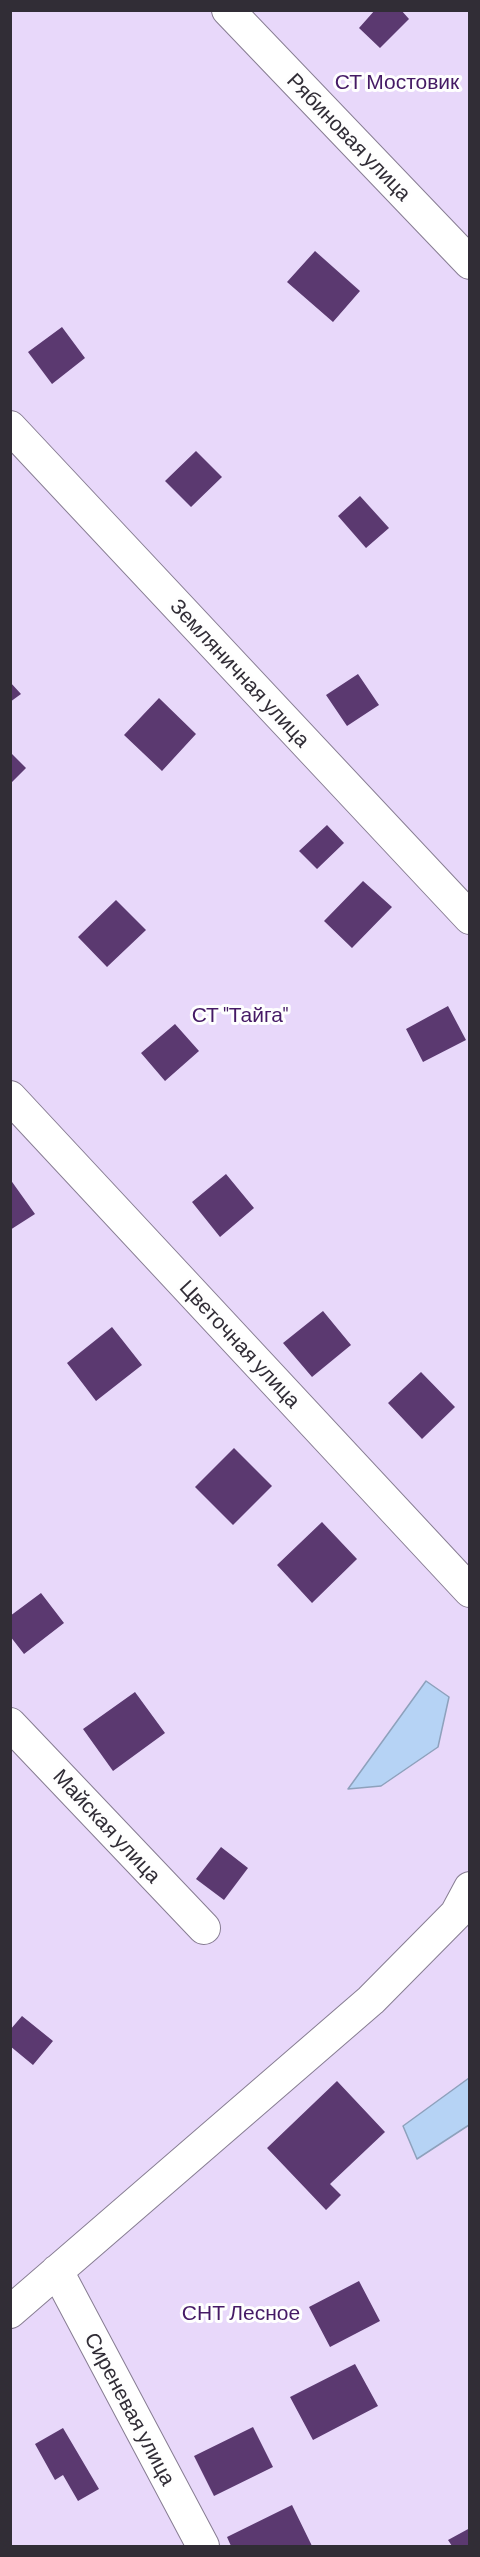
<!DOCTYPE html>
<html>
<head>
<meta charset="utf-8">
<style>
	body { margin:0 }
	#map { position:relative; width:480px; height:2557px; overflow:hidden; background:#f4eefc; font-family:Barlow,sans-serif }
	canvas { display:block }
	.frame { position:absolute; inset:0; border:12px solid #312d36; pointer-events:none }
</style>
</head>
<body>
<div id="map">
<canvas width="480" height="2557"></canvas>
<div class="frame"></div>
</div>
<script>
const context = document.querySelector('canvas').getContext('2d');
context.lineJoin = 'round';
function paint(path, color) { context.fillStyle = color; context.fill(path, 'evenodd'); }
function stroke(path, color, width, dash) { context.strokeStyle = color; context.lineWidth = width; context.lineCap = dash ? 'butt' : 'round'; context.setLineDash(dash || []); context.stroke(path); }
function drawText(font, color, halo, rows, align = 'center') {
  context.font = font + ' Barlow,sans-serif'; context.lineWidth = 6; context.setLineDash([]); context.textBaseline = 'middle'; context.strokeStyle = halo; context.fillStyle = color; for (const [text, x, y, turn = 0] of rows) {
    context.save(); context.translate(x, y); context.rotate((+turn || 0) * Math.PI / 180); context.textAlign = isNaN(turn) ? turn : align; if (halo) context.strokeText(text, 0, 0); context.fillText(text, 0, 0); context.restore();
  }
}
paint(new Path2D(`
	M11,11h458v2535h-458z`), '#e8d8fa');
const water = new Path2D(`
	M426,1681l23,16 -11,50 -57,39 -33,3z
	M469,2078v47l-52,34 -14,-33z`);
paint(water, '#b6d3f5');
stroke(water, '#8ea1bc', 1.5);
paint(new Path2D(`
	M375,10h26l8,9 -29,29 -21,-20z
	M315,251l45,40 -27,31 -46,-40z
	M62,327l23,31 -33,26 -24,-32z
	M196,451l26,26 -31,30 -26,-26z
	M360,496l29,32 -23,20 -28,-32z
	M358,674l21,31 -32,21 -21,-31z
	M10,682l11,12 -11,8z
	M159,698l37,36 -34,37 -38,-36z
	M10,752l16,16 -14,14 -2,-1z
	M327,825l17,18 -27,26 -18,-18z
	M363,881l29,26 -40,41 -28,-27z
	M116,900l30,30 -39,37 -29,-30z
	M448,1006l18,34 -43,22 -17,-33z
	M175,1024l24,27 -34,30 -24,-28z
	M226,1174l28,34 -34,29 -28,-35z
	M10,1179l25,35 -25,16z
	M323,1311l28,34 -39,32 -29,-34z
	M112,1327l30,38 -46,36 -29,-38z
	M421,1372l34,35 -33,32 -34,-36z
	M234,1448l38,38 -39,39 -38,-38z
	M322,1522l35,37 -45,44 -35,-38z
	M41,1593l23,30 -40,31 -14,-18v-20z
	M135,1692l30,41 -52,38 -30,-42z
	M221,1847l27,21 -24,32 -28,-21z
	M22,2016l31,25 -20,24 -23,-19v-16z
	M337,2081l48,51 -55,52 11,11 -15,15 -59,-62z
	M359,2281l21,40 -50,26 -21,-40z
	M355,2364l23,42 -65,34 -23,-43z
	M253,2427l20,40 -59,29 -20,-40z
	M63,2428l36,61 -21,12 -15,-26 -8,5 -20,-36z
	M292,2505l20,41h-81l-4,-9z
	M470,2528v18h-18l-4,-6z`), '#5b3970');
const minor = new Path2D(`
	M228,10l242,253
	M10,427l460,491
	M10,1097l460,494
	M10,1724l194,204
	M57,2271l146,275
	M10,2312l361,-312 85,-86 14,-26`);
stroke(minor, '#877d92', 34);
stroke(minor, '#fff', 32);
drawText('21px', '#451a65', '#fefefe', [
	["СТ Мостовик",397,82],
	["СТ \"Тайга\"",240,1015],
	["СНТ Лесное",241,2313]
]);
drawText('21px', '#312d36', '#fefefe', [
	["Рябиновая улица",349,137,46],
	["Земляничная улица",240,673,47],
	["Цветочная улица",240,1344,47],
	["Майская улица",107,1826,47],
	["Сиреневая улица",130,2409,62]
]);
</script>
</body>
</html>
